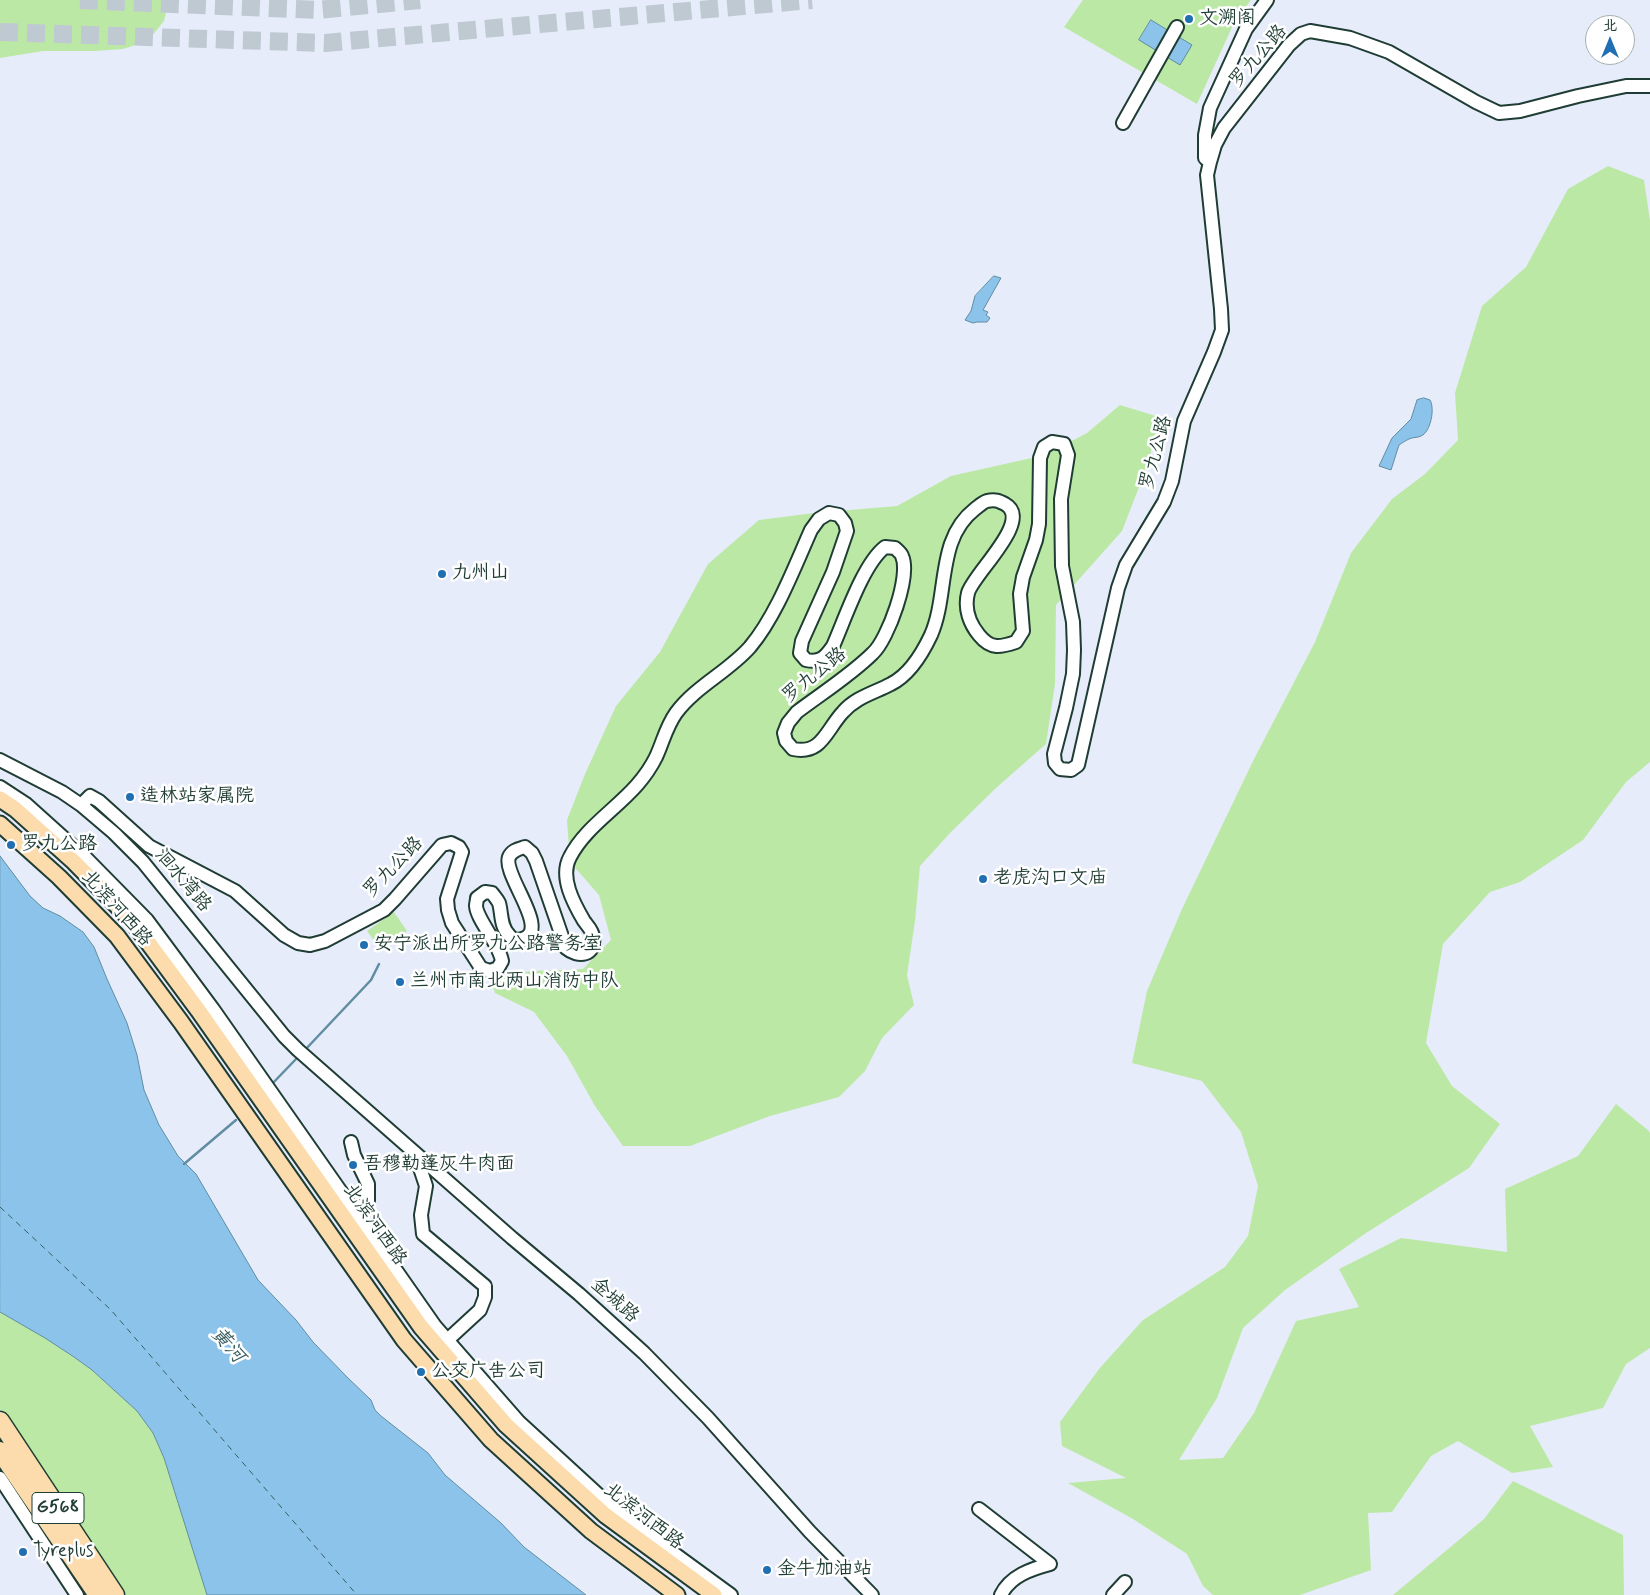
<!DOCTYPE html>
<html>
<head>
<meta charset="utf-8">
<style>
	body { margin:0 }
	#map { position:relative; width:1650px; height:1595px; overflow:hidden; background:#e6ecfa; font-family:Mynerve,"LXGW WenKai TC",sans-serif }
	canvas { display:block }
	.north { position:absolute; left:1585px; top:15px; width:50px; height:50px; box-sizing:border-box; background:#fff; border:1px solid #a5b1ae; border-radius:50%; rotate:0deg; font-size:14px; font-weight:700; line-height:20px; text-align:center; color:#1f3d34 }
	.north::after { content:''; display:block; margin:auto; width:18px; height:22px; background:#1f6fb2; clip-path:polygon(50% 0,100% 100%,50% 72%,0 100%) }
</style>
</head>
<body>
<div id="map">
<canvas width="1650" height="1595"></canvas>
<div class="north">北</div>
</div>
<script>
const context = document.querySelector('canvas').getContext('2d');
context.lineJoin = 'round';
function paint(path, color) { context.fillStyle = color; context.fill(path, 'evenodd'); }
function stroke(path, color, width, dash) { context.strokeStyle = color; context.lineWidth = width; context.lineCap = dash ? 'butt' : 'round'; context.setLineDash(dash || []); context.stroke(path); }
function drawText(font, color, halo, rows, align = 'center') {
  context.font = font + ' Mynerve,"LXGW WenKai TC",sans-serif'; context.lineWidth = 5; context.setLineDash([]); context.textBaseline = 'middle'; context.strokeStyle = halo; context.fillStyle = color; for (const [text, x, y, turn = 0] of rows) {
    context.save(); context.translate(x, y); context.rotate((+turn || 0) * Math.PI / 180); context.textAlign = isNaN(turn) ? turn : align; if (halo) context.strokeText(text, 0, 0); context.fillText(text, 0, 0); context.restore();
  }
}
paint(new Path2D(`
	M0,0h169l-5,21 -16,20 -25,8 -28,2h-52l-43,7z
	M1083,0h168l-17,23 -37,81 -133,-77z
	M1608,166l36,14 6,41v541l-24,20 -43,58 -63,42 -30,10 -47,52 -17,99 26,43 48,38 -31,44 -103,65 -81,57 -42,38 -26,70 -38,62 44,-2 31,-45 42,-92 63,-14 -20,-38 62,-31 106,14 -2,-63 73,-33 38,-52 33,27 1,3v214l-24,16 -23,44 -73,18 23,41 -41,6 -54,-32 -27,15 -39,56 -24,1 3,57 -71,25h-87l-10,-9 -16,-32 -54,-35 -65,-36 58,-5 -64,-32 -2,-24 39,-53 44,-49 82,-53 23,-31 10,-50 -17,-54 -39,-51 -70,-18 15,-72 35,-82 72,-150 61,-117 36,-89 41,-54 33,-25 33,-34 -3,-47 27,-87 44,-39 42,-78z
	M1120,405l39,12 -11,47 -26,67 -66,74 -1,79 -9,60 -50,44 -45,44 -31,34 -5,55 -8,54 7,30 -32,33 -17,33 -26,26 -69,19 -80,30h-67l-28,-40 -28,-50 -33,-44 -39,-19 -4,-15 41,-7 51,-2 28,-29 -12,-45 -29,-33 -3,-42 18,-46 31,-68 44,-54 48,-88 51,-44 55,-7 83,-7 54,-30 94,-21 42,-22z
	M394,912l13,19 -27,18 -13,-18z
	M0,1312l45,26 29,19 18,13 45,41 16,22 11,25 43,137h-84l-123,-186z
	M1513,1481l110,54 1,60h-231l91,-76z`), '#bce8a5');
const water = new Path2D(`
	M1151,20l41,25 -12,20 -41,-25z
	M994,276l7,2 -18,32 5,2 -2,3 4,3 -3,4h-10l-4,1 -8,-3 6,-9 4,-15z
	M1424,398l6,2c5,8 1,32 -9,36 -4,2 -8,1 -12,3 -4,2 -7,4 -10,6l-8,25 -12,-4 13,-28 19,-19 6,-19z
	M0,856l30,40 13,12 17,8 23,16 11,15 13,32 20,44 10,32 7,35 15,35 19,31 18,18 62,106 38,40 17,22 35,36 23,22 4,10 6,6 47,37 17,22 56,48 23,24 62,48h-379l-43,-137 -11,-25 -16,-22 -45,-41 -18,-13 -29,-19 -45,-26z`);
paint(water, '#8cc3ea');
stroke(water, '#608da1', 1);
stroke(new Path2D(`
	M304,1051l67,-71 8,-16
	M271,1085l27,-28
	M184,1164l52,-44`), '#608da1', 2.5);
stroke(new Path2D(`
	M0,1207l111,103 246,285`), '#3a5e62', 1, [6, 5]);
stroke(new Path2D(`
	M80,0l237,10 103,-10
	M0,32l325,11 487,-43`), '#bec9d2', 18, [18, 9]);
const minor = new Path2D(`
	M1123,123l54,-96
	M1210,162l-5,-4v-23l5,-27 36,-79 21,-29
	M0,760l62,32 19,13 33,28 29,29 141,174 14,14 214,188 67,56 65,59 64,65 102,114 62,63
	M0,787l26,17 60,54 61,62 66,89 222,317 84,96 97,89 115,84
	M81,805l9,-9 9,5 50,45 86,45 49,44 14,8 12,2 15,-4 59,-31 11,-11 47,-54 9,-2 8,4 3,5 -15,47 1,11 4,13 29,45 9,3 8,-3 4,-7c-3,-18 -25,-41 -26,-55 0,-3 1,-5 1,-8l8,-6 7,1c2,3 5,6 7,10 3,10 1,23 10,32 3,4 8,6 13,4 30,-8 -20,-64 -13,-82 3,-7 10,-8 16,-10l7,6 4,8 30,87c12,10 30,8 27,-11 0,-6 -6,-12 -9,-16 -10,-17 -25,-44 -14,-64 15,-29 45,-47 67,-72 7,-8 14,-18 19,-28 7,-15 10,-30 20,-44 20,-27 52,-41 74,-66 26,-31 44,-79 61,-117l8,-11 10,-6 10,2 6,8 2,8 -14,41 -31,69 -2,12 6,7c15,3 19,-3 27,-14 12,-27 30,-82 52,-99l10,1c2,2 6,5 7,8 9,20 -14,83 -29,97 -22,22 -51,40 -76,59l-9,11 -4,10 2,8 7,8c29,6 33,-19 50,-37 13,-15 31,-19 48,-28 18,-9 32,-32 40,-49 18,-41 5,-96 44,-126 4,-3 8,-7 12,-8 8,-2 12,0 18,3 29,16 -32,70 -37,89 -4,16 2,31 11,42 12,15 22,12 37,7l7,-11 -3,-37 3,-17 13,-37 3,-16 1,-66 4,-11 8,-5 12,2 4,11 -7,44 1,67 11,56 1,28 -1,24 -7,34 -12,46 1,9 5,6 11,1 7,-5 40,-177 8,-23 38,-63 8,-21 12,-60 30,-69 8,-22 -1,-21 -14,-134 3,-13 5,-17 9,-17 65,-83 12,-11 9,-3 40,7 39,14 87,50 23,11 21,-2 58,-15 48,-10h24
	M351,1142l3,13 14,29v17l-13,11
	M415,1153l11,33 -5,29 2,19 62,52v11l-5,13 -38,35
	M0,1478l77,117
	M979,1509l71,55c-19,5 -40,12 -49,31
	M1113,1595l12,-13`);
const major = new Path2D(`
	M0,799l15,10 59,53 59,60 65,88 223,317 85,98 99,90 109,80
	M0,824l59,53 58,59 64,86 223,318 87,100 100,91 86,64`);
const highway = new Path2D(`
	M0,1421l115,174
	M0,1451l98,144`);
stroke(minor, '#1f3d34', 16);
stroke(major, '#1f3d34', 19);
stroke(highway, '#1f3d34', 21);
stroke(minor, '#fff', 12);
stroke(major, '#fcdcac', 15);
stroke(highway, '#fcdcac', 18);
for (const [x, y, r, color] of [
	[1189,19,5,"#1f6fb2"],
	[442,574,5,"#1f6fb2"],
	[130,797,5,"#1f6fb2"],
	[11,845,5,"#1f6fb2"],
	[983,879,5,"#1f6fb2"],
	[364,945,5,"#1f6fb2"],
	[400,982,5,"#1f6fb2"],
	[353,1165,5,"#1f6fb2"],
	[421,1372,5,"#1f6fb2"],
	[23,1552,5,"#1f6fb2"],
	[767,1570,5,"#1f6fb2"]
]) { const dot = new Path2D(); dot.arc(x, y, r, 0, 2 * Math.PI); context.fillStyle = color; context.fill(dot); stroke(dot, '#fff', 2); }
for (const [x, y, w] of [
	[58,1508,52]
]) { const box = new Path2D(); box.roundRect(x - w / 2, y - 15.5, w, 31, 4); context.fillStyle = '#fff'; context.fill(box); stroke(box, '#1f3d34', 1); }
drawText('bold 18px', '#1f3d34', null, [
	["G568",58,1508]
]);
drawText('19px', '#1f3d34', '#fff', [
	["文溯阁",1199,19],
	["九州山",452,574],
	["造林站家属院",140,797],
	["罗九公路",21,845],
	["老虎沟口文庙",993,879],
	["安宁派出所罗九公路警务室",374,945],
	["兰州市南北两山消防中队",410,982],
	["吾穆勒蓬灰牛肉面",363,1165],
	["公交广告公司",431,1372],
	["Tyreplus",33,1552],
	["金牛加油站",777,1570]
], 'left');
drawText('19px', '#1f3d34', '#fff', [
	["罗九公路",1259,57,-49],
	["罗九公路",1157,453,-75],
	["罗九公路",815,676,-39],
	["罗九公路",394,868,-46],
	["洄水湾路",182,881,50],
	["北滨河西路",116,909,48],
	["北滨河西路",374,1225,55],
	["金城路",614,1301,42],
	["北滨河西路",643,1517,38]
]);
drawText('italic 20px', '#3a5e62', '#fff', [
	["黄河",227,1346,49]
]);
</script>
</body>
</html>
